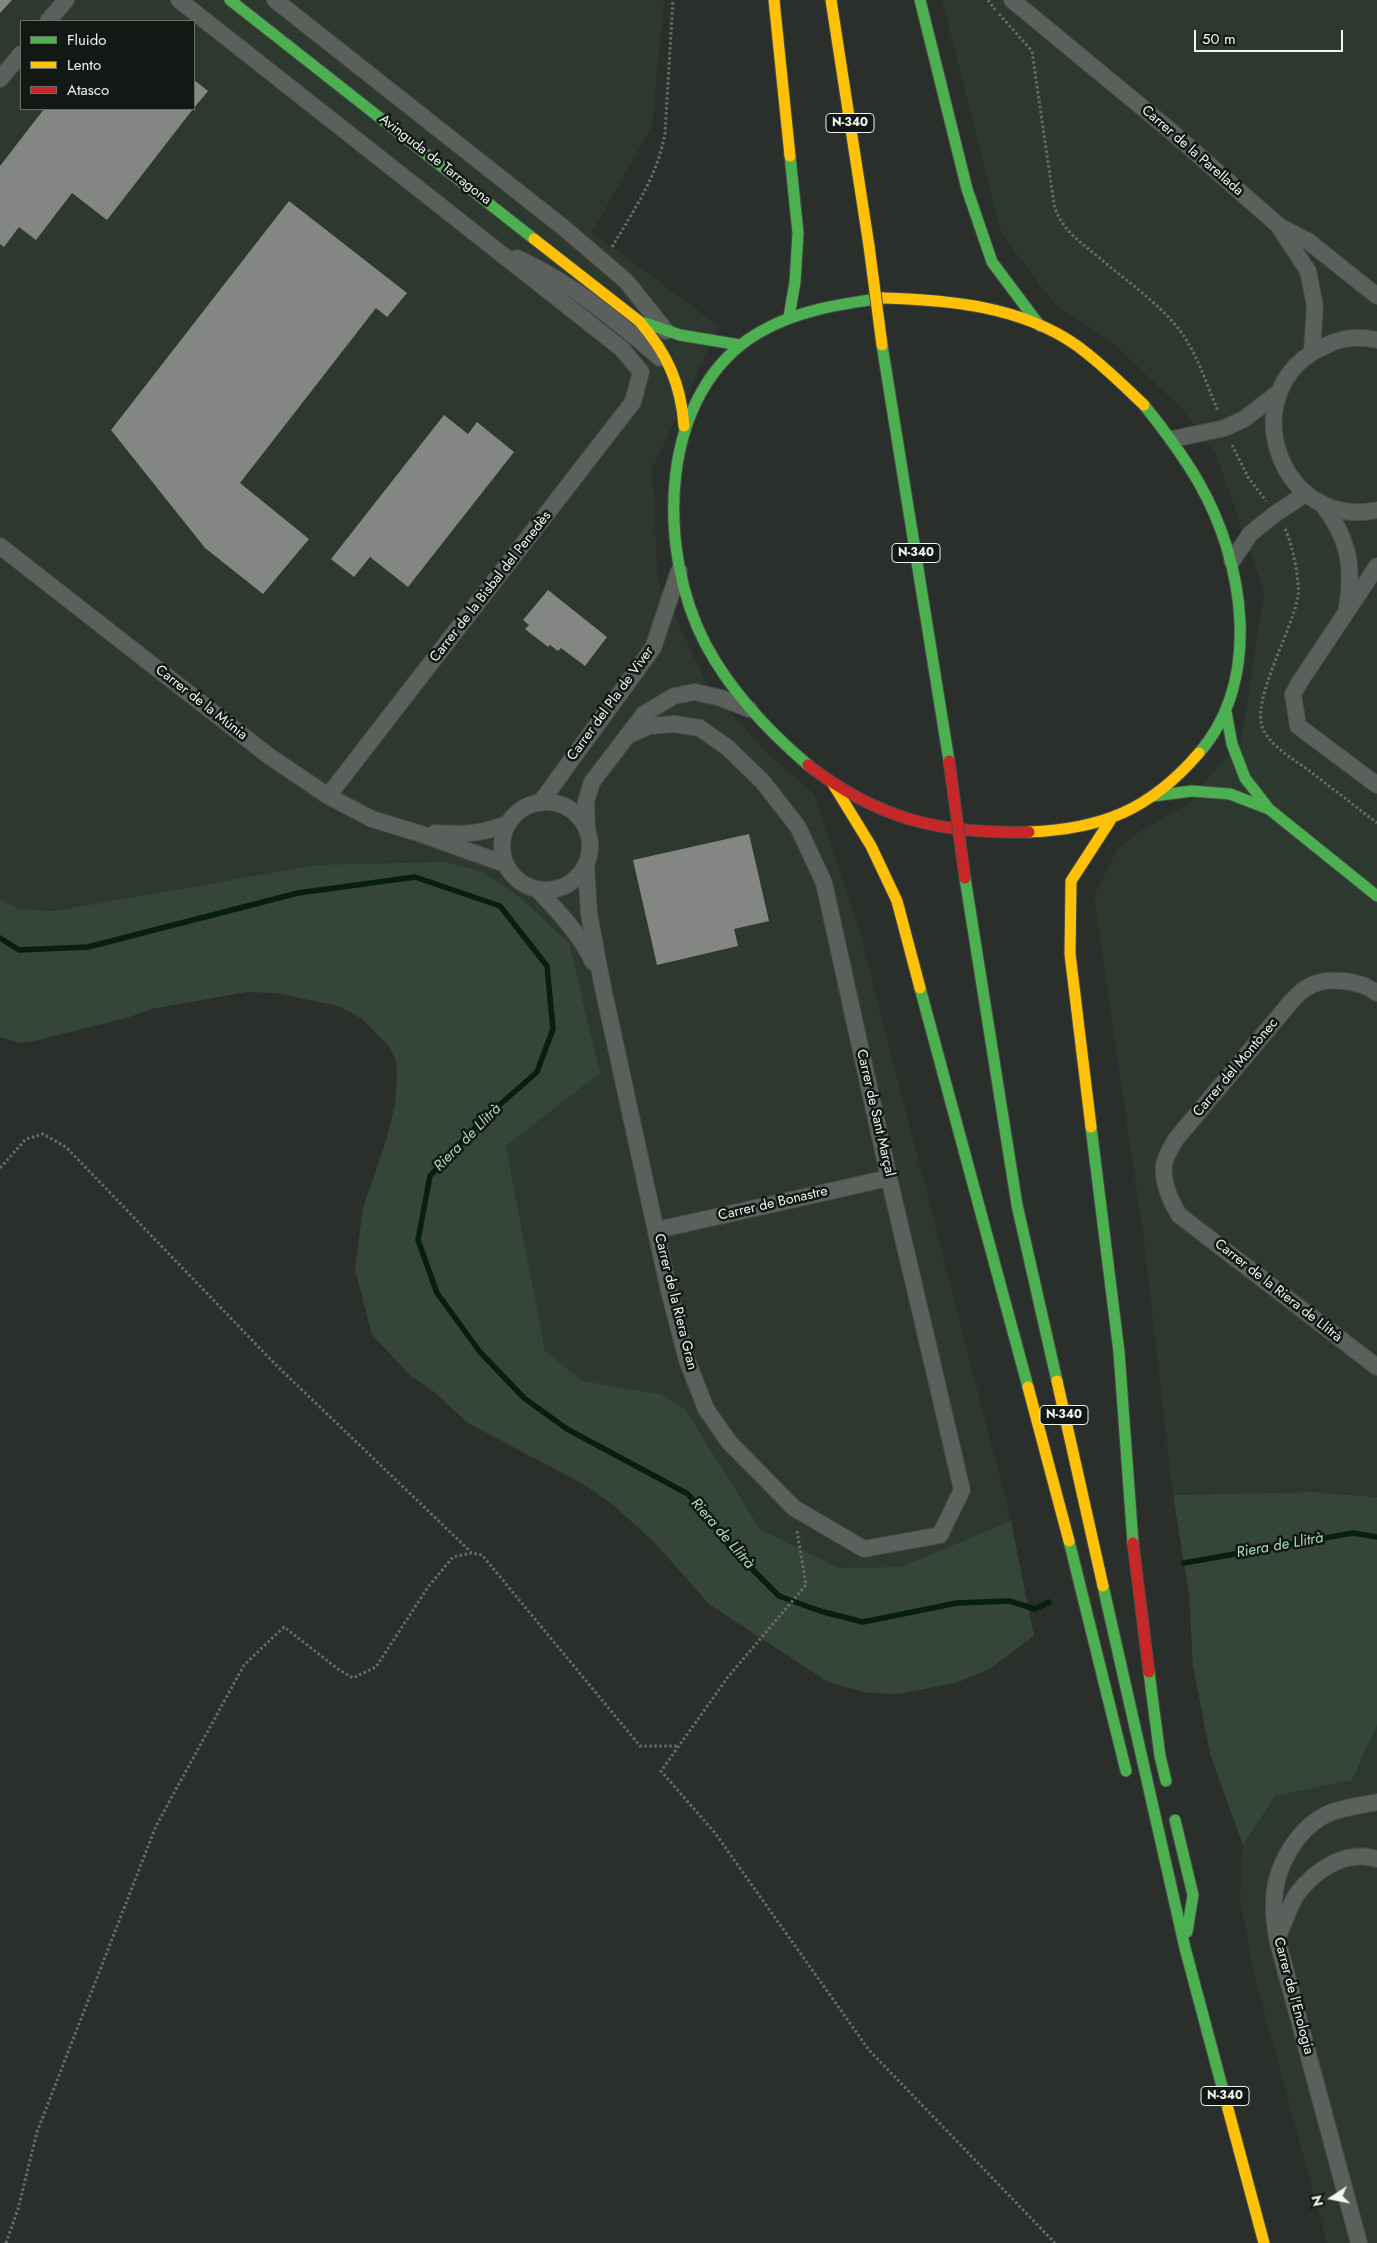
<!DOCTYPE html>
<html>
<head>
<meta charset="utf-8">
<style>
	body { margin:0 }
	#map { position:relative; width:1377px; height:2243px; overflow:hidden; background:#2a2f2b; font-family:Jost,sans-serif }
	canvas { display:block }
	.legend { position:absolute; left:20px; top:20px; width:175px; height:90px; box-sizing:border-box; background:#141815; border:1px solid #6c706d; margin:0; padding:6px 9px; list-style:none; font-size:15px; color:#eff5f0 }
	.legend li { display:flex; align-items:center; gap:10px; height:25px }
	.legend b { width:25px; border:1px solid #6c706d }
	.north { position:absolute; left:1307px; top:2173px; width:50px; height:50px; -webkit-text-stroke:4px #141815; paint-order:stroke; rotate:259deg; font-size:14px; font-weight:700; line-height:20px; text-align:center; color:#eff5f0 }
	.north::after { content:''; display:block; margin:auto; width:18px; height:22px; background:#eff5f0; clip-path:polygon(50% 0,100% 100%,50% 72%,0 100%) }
	.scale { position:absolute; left:1194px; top:30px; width:149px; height:22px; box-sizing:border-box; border:2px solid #eff5f0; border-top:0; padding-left:6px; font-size:15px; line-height:18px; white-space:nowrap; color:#eff5f0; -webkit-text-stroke:4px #141815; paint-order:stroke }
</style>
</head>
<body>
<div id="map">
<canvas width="1377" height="2243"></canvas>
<ul class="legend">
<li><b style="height:6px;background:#4caf50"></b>Fluido</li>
<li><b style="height:6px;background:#ffc107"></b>Lento</li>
<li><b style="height:6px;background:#c62828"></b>Atasco</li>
</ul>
<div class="north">N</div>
<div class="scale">50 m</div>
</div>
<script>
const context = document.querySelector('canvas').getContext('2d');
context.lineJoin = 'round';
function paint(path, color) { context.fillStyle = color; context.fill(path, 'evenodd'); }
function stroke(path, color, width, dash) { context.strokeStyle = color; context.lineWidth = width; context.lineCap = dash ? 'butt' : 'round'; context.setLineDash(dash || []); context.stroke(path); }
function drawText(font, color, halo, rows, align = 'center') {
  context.font = font + ' Jost,sans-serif'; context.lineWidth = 5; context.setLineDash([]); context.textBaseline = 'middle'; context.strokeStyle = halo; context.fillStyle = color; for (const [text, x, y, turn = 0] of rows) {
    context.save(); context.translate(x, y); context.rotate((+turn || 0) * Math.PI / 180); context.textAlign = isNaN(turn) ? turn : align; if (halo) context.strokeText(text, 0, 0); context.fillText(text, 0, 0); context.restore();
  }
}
paint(new Path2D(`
	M0,0h664l-12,126 -60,106 127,94 -67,143 6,112 50,106 57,64 49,43 45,135 152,592 -111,46 -61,1 -79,-39 -75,-120 -25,-15 -77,-13 -38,-30 -39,-205 94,-73 -283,-208 -263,46 -35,-2 -19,-10zM21,21h173v88h-173z
	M942,0h435v1497l-67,-5 -137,3 -29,-254 -50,-346 25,-48 26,-19 47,-26 19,-28 30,-31 23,-151 -48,-138 -33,-44 -72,-69 -56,-36 -54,-72z
	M1377,1725v518h-50l-72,-265 -15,-79 3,-54 32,-49 77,-16z`), '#2d392f');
paint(new Path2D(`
	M445,862l37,10 35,23 52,48 31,130 -94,73 39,205 38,30 77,13 25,15 75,120 79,39 61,-1 111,-46 23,115 -43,32 -27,12 -14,4 -52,10 -31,-1 -39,-11 -119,-78 -55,-62 -42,-38 -29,-20 -115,-61 -35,-32 -22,-15 -39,-41 -17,-66 8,-61 23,-67 9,-37 2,-31 -1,-13 -6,-12 -28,-29 -12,-7 -12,-6 -61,-13 -30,-1 -96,17 -21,8 -96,24 -14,2 -20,-6v-138l19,10 35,2 263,-46z
	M1310,1492l67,5v228l-25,55 -77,16 -32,49 -33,-91 -17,-88 -4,-72 -16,-99z`), '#354538');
stroke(new Path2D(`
	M0,938l19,12 69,-3 210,-54 117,-16 85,29 47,60 6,63 -16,43 -58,51 -49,53 -12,64 19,53 43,59 44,46 43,31 121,65 46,57 45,45 41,15 43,11 94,-19 52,-2 26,8 14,-7
	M1184,1563l169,-30 24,4`), '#07200e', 5.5);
paint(new Path2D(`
	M0,0h12l-12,13z
	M194,80l14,11 -14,17z
	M44,109h149l-86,111 -35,-27 -36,47 -17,-13 -15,20 -4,-3v-78z
	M289,201l118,92 -20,24 -11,-9 -136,175 69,56 -46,55 -58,-46 -94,-118z
	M444,415l24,19 9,-12 37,30 -106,135 -38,-30 -16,20 -23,-18z
	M548,590l59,47 -22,29 -24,-18 -3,3 -8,-6 -2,2 -23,-18 4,-4 -6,-5z
	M749,834l20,87 -35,8 4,17 -81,19 -24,-105z`), '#838683');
const street = new Path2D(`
	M179,0l443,349 19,23 -8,30 -305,394
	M275,0l289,228 62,53 40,50
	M1012,0l160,132 107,94 29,15 69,55
	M48,21l18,-21
	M0,79l21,-25
	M1280,228l28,43 7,35 -3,45
	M517,258c53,24 99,62 143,100
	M1377,340c-17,-4 -36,-2 -52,6 -94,41 -48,185 52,164
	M1173,439l52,-11 19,-9 34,-26
	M1323,505c25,33 31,60 24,102
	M0,546l269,210 59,40 44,23 46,14 87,31
	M1232,561l18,-27 25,-20 30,-20
	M1377,566l-76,114 -8,14 5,32 79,59
	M502 846a44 44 0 1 1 88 0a44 44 0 1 1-88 0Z
	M540,803l113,-155 26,-77
	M587,830l-1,-28 6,-20 52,-68 30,-18 21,-4 26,6 28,11
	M435,833c30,2 47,1 74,-10
	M586,864l3,50 13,69 67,308 18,69 19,49 23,33 65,66 70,41 76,-14 22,-45 -73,-312 -65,-295 -26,-56 -35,-45 -35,-34 -28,-20 -26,-4 -25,2 -22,10
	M537,889c21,22 43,45 56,73
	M1377,993c-17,-13 -50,-17 -69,-6 -7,3 -13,11 -18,16l-114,136c-4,7 -11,18 -12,26 -2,18 6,35 15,50l198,152
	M657,1230l232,-52
	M1278,1937c6,-14 11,-31 19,-43 18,-24 49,-45 80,-35
	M1359,2243l-82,-304c-1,-11 -4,-23 -3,-35 0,-36 23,-78 58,-92 14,-5 31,-7 45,-10`);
const fast = new Path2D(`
	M230,0l304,239
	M920,0l47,189 25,73 48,64
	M789,317l6,-35 3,-49 -8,-77
	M645,323l35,12 60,10
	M882,345l67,416
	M1144,405c20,25 39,50 55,78 45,79 64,196 0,270
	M1226,712l6,32 13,34 24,31 108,87
	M808,765c-41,-35 -77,-73 -102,-120 -50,-94 -49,-254 54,-313 38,-22 81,-28 123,-34
	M1153,796l39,-5 38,3 39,15
	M965,878l52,327 40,176
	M920,988l108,399
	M1091,1127l28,225 14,191
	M1069,1541l57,230
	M1103,1586l82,362 43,161
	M1149,1672l11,84 6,25
	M1175,1820l18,75 -6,37`);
const slow = new Path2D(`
	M774,0l16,156
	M831,0l38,246
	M534,239l105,82c28,32 42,63 45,105
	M883,298c66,2 137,8 193,47 25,18 46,39 68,60
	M833,784l38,62 26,55 23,87
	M1029,832c73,-3 121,-22 170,-79
	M1091,1127l-21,-173 1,-73 39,-60
	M1057,1381l46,205
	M1028,1387l41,154
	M1228,2109l36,134`);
const jam = new Path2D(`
	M808,765c71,55 133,69 221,67
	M1133,1543l16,129`);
stroke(street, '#464a47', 18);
stroke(fast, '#464a47', 13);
stroke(slow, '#464a47', 13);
stroke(jam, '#464a47', 13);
stroke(new Path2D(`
	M988,0l7,10
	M999,14l33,37 22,153c6,24 25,37 43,52 27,23 59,45 81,72 19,24 28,55 40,83
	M612,247c22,-37 46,-72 53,-114l8,-133
	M1232,445l16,32 18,24
	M1285,529c7,14 15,51 13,67 -5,33 -48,106 -35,133 9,19 32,31 48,43 22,17 44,34 66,51
	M0,1168l26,-29 17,-5 23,13 210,218 195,187
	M797,1531l9,54 -78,92 -67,94 54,62 154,217 186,193
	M6,2243l12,-34 19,-77 119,-306 88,-161 40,-38 54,42 15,9 23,-11 52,-80 25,-30 19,-4 10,2 158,191h38`), '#676a67', 3, [2.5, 2.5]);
stroke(street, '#5b605c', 16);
stroke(fast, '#4caf50', 11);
stroke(slow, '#ffc107', 11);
stroke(jam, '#c62828', 11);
const slowBridge = new Path2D(`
	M869,246l13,99`);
const jamBridge = new Path2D(`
	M949,761l16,117`);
stroke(slowBridge, '#464a47', 13, []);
stroke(jamBridge, '#464a47', 13, []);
stroke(slowBridge, '#ffc107', 11);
stroke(jamBridge, '#c62828', 11);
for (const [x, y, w] of [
	[850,123,48],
	[916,553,48],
	[1064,1415,48],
	[1225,2096,48]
]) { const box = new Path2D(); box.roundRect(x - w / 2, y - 9.5, w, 19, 4); context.fillStyle = '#141815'; context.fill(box); stroke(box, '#eff5f0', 1); }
drawText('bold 12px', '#eff5f0', null, [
	["N-340",850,123],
	["N-340",916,553],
	["N-340",1064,1415],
	["N-340",1225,2096]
]);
drawText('14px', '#eff5f0', '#141815', [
	["Carrer de la Parellada",1192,151,41],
	["Avinguda de Tarragona",435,160,38],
	["Carrer de la Bisbal del Penedès",491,587,-52],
	["Carrer de la Múnia",201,703,38],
	["Carrer del Pla de Viver",611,704,-54],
	["Carrer del Montònec",1236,1068,-50],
	["Carrer de Sant Marçal",875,1113,77],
	["Carrer de Bonastre",773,1204,-13],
	["Carrer de la Riera de Llitrà",1278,1291,38],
	["Carrer de la Riera Gran",675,1302,76],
	["Carrer de l'Enologia",1293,1996,75]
]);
drawText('italic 15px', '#a8dcb2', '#141815', [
	["Riera de Llitrà",468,1138,-45],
	["Riera de Llitrà",722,1534,49],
	["Riera de Llitrà",1280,1546,-10]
]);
</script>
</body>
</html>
